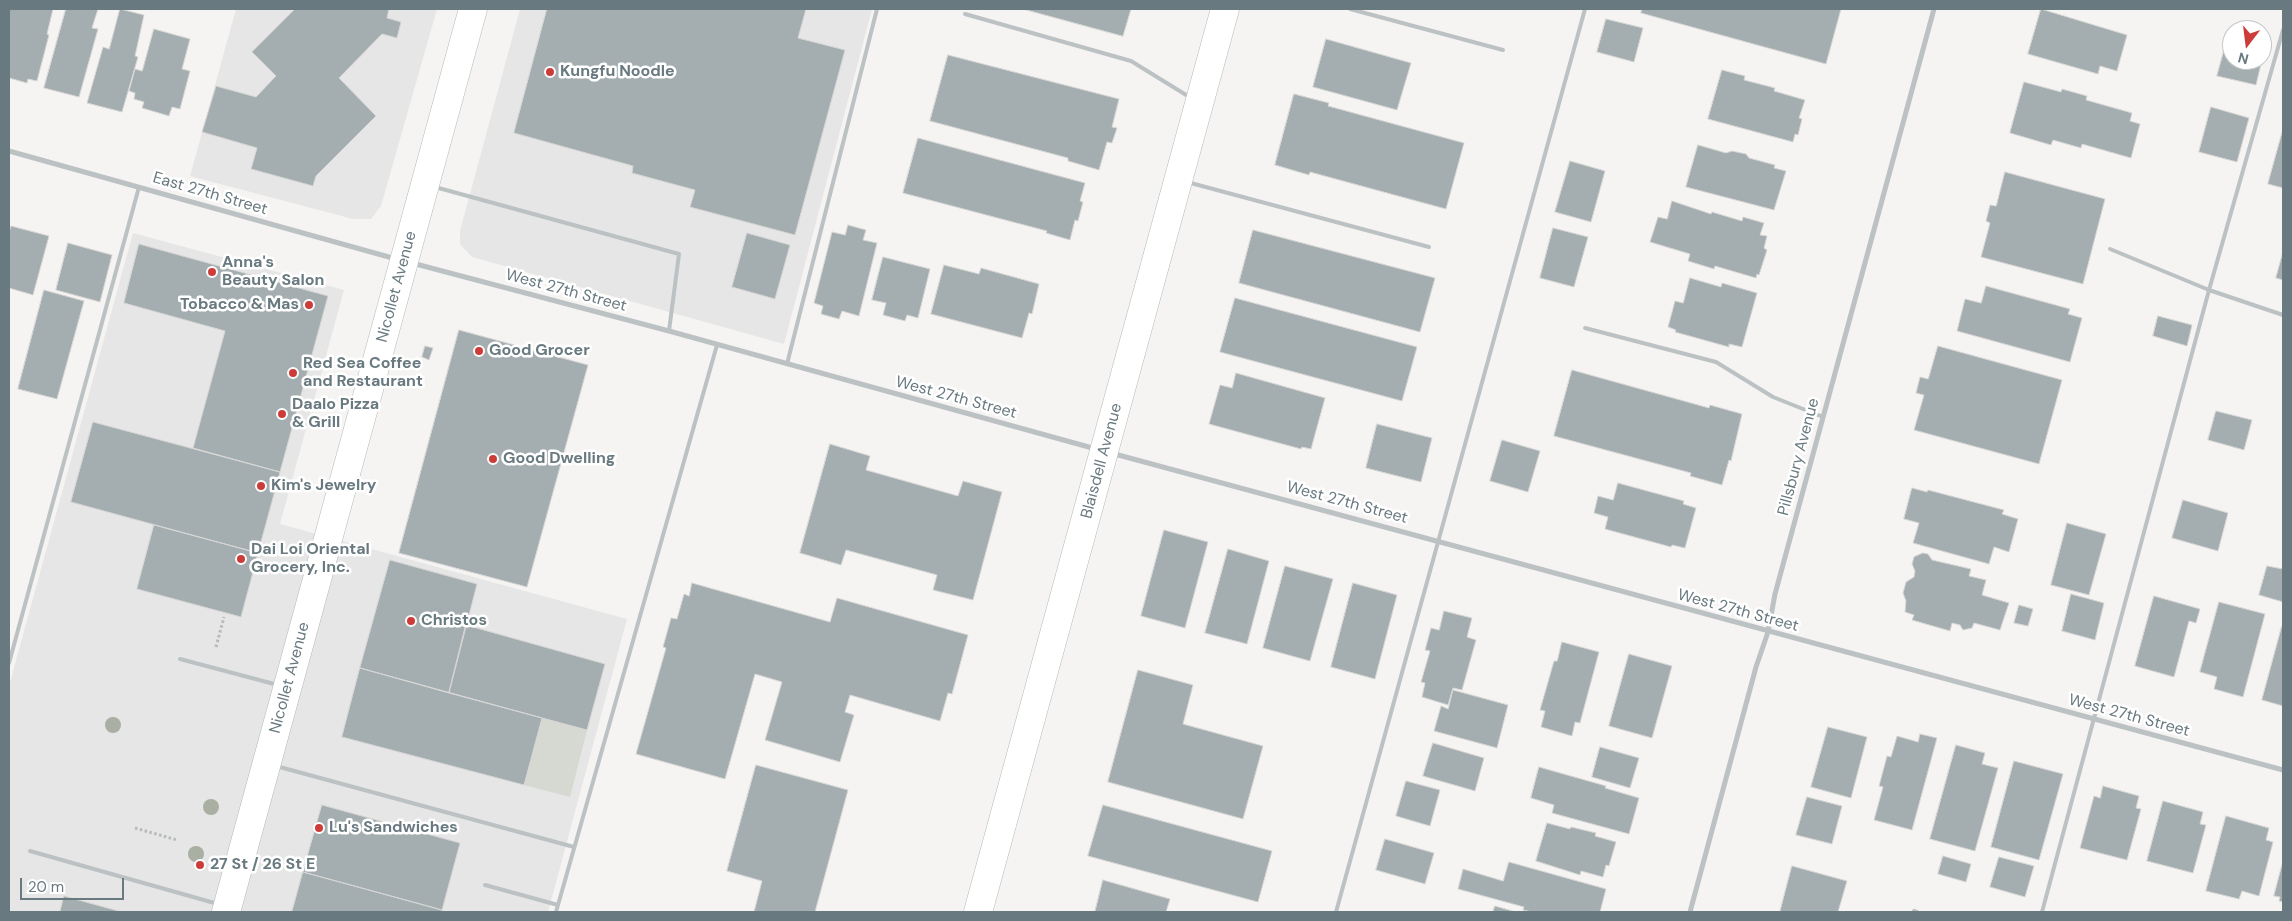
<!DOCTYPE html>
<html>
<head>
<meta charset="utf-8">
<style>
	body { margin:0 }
	#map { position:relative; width:2292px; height:921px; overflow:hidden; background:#f5f4f2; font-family:"DM Sans",sans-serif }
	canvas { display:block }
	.frame { position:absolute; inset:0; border:10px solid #68797f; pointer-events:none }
	.north { position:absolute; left:2222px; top:20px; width:50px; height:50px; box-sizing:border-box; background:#fff; border:1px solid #c3c9cc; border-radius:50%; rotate:195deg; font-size:14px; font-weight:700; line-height:20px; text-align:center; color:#68797f }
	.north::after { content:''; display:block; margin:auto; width:18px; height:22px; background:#cc3d3a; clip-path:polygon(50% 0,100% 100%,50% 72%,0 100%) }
	.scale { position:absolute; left:20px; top:878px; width:104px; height:22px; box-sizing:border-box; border:2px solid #68797f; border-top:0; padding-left:6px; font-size:15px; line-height:18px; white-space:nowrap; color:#68797f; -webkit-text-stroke:4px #fff; paint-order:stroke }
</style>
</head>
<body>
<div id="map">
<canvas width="2292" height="921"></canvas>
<div class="frame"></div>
<div class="north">N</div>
<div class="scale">20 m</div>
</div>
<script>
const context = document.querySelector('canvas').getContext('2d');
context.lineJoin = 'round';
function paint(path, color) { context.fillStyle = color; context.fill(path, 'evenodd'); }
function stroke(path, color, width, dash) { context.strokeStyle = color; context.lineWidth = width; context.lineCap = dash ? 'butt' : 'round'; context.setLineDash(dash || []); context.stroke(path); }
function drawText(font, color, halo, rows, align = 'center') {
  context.font = font + ' "DM Sans",sans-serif'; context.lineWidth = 5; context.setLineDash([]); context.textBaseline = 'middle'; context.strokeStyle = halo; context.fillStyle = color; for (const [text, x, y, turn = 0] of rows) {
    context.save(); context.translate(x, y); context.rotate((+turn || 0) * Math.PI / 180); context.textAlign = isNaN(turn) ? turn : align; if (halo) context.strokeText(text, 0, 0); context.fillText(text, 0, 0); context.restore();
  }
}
paint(new Path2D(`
	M236,9h201l-56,197 -10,13h-18l-163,-43z
	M520,9h352l-88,335 -312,-87 -12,-13v-13z
	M133,233l211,57 -64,234 347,95 -79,293h-539v-226z`), '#e5e6e5');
paint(new Path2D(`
	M542,718l45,12 -17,67 -46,-12z`), '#d6d9d1');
const building = new Path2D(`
	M9,9h44l-6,25 2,1 -12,46 -9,-2 -1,4 -18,-5z
	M66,9h32l-6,19 6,1 -19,68 -35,-9z
	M120,9l24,6 -9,41 3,1 -16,55 -35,-9 16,-56 6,2z
	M295,9h94l-2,9 14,4 -4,16 -15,-4 -43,44 37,38 -60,60 -3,10 -62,-17 6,-21 -55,-16 14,-46 40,11 20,-21 -24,-24z
	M547,9h259l-8,29 47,12 -50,185 -105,-28 5,-17 -63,-17 1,-7 -119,-33z
	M1023,9h108l-8,27z
	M1642,9h199l-15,55 -185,-51z
	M2041,9l86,26 -10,36 -17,-5 -2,8 -70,-20z
	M1606,19l37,9 -9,34 -37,-10z
	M154,29l36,10 -8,30 8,2 -10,38 -8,-2 -3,9 -27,-8 2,-6 -10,-3 1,-6 -6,-2 6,-22 7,2z
	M1326,39l85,24 -14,47 -84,-23z
	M2227,40l5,1v19h30l-6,25 -39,-9z
	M948,55l171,44 -7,28 5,1 -5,15 -5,-1 -8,28 -31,-9v-3l-138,-37z
	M1722,70l23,6 -1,4 31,8 -1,3 31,9 -6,18 3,1 -4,16 -3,-1 -2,8 -85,-23z
	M2024,82l37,10 1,-3 25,7 -1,4 46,13 -2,8 10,3 -9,34 -49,-14 -1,4 -28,-8 -2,5 -41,-12z
	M1294,94l35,9 -1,3 136,37 -18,66 -136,-37 -1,3 -34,-10z
	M2211,107l38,11 -12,44 -38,-10z
	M2283,129v59l-15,-4z
	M918,138l167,45 -5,18 3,1 -5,19 -3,-1 -5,20 -24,-7 1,-2 -144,-38z
	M1698,145l28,8 6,-2 14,3 3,4 26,7 -1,3 12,3 -12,39 -88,-23z
	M1570,161l35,10 -14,51 -36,-10z
	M2005,172l100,27 -22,85 -102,-27 9,-34 -4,-2 4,-16 6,1z
	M1672,201l39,13 1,-2 30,9 1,-4 21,6 -4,12 7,1 -3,12 3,2 -8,25 -2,-1 -1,4 -41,-12 -1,3 -26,-8 2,-7 -40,-12 8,-25 9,2z
	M848,225l18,5 -3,10 14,3 -18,73 -17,-5 -3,8 -18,-5 2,-8 -9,-3 18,-71 13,3z
	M11,226l38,10 -16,59 -24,-7v-54z
	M1553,228l35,9 -14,50 -34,-9z
	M1253,230l182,48 -15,54 -181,-49z
	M747,233l43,12 -15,54 -43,-12z
	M68,243l44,12 -12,47 -44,-12z
	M139,244l189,52 -48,176 -87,-24 32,-117 -101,-28z
	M2283,252v28l-7,-2z
	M883,257l47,12 -12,49 -11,-3 -2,6 -22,-6 3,-12 -14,-3z
	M944,265l35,9 2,-6 58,16 -7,30 -3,-1 -7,25 -91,-24z
	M1690,278l31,9 1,-4 35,10 -15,54 -13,-3v3l-54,-15 1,-2 -8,-3 7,-26 8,2z
	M1986,286l84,23 -2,5 14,4 -12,44 -113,-31 8,-32 16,4z
	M44,290l40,11 -27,98 -39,-10z
	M1235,298l182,49 -15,54 -182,-49z
	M2158,316l34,9 -5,21 -34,-10z
	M459,330l129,35 -61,222 -128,-34z
	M425,346l8,2 -4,12 -7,-3z
	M1938,346l124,34 -23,84 -125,-34 10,-35 -8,-2 4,-16 8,2z
	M1572,370l137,38 1,-3 32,9 -11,47 -2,-1 -7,25 -32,-9 1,-3 -137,-37z
	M1236,373l89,25 -14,51 -9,-2 -1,2 -92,-25 11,-39 12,3z
	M2216,411l36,9 -8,30 -36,-10z
	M93,422l187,50 -22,81 -187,-51z
	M1377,424l55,14 -11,44 -55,-14z
	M1502,440l38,11 -12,41 -38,-11z
	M830,444l40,12 -4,14 92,26 5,-15 39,11 -29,108 -40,-10 4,-15 -91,-25 -5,15 -41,-12z
	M1618,483l66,18 -1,3 13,4 -11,40 -13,-3 -1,2 -66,-18 3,-12 -14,-4 4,-17 15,4z
	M1912,488l15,4 1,-2 76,20 -2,4 16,5 -9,33 -15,-5 -5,17 -76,-21 6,-20 -15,-4z
	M2183,500l45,13 -10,38 -46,-13z
	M2067,523l39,11 -17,61 -38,-10z
	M154,525l104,28 -17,64 -104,-28z
	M1164,530l44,12 -23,86 -44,-12z
	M1228,549l41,12 -22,83 -42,-11z
	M1923,553l5,1 4,6 39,9 -2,7 17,4 -4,15 27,8 -9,27 -26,-7 -2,5 -9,2 -3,-5 -8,-2 -2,8 -38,-11 2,-5 -9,-3 1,-11 -3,-8 3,-11 8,-5 1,-6 -3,-7 2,-7z
	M390,560l87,24 -28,109 -89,-25z
	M1285,566l48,13 -23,82 -47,-13z
	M2267,566l16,3v33l-24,-7z
	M692,583l138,39 7,-24 131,37 -16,59 -4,-1 -8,28 -90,-26 -5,17 9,3 -14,47 -75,-22 17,-58 -27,-8 -30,105 -89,-25 30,-106 -3,-1 8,-29 6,1 7,-25 5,2z
	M1353,583l44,12 -22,84 -44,-12z
	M2071,594l33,9 -9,37 -33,-9z
	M2154,596l46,13 -4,14 -7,-2 -15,56 -39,-11z
	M2219,602l46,12 -22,83 -29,-8 3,-12 -17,-5z
	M2019,605l14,4 -5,17 -14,-3z
	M1444,611l28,7 -5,19 9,3 -14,50 -9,-2 -5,17 -26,-8 3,-14 -4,-1 9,-31 -5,-1 6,-22 8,2z
	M466,625l139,39 -18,66 -138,-37z
	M2282,626h1v80l-21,-6z
	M1562,642l37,10 -19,71 -5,-1 -3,14 -31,-9 4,-16 -5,-1 14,-49h3z
	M1629,654l43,12 -20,72 -43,-12z
	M360,668l182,50 -18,67 -182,-48z
	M1138,670l55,15 -10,39 80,22 -20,73 -135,-37z
	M1453,690l55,15 -11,43 -63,-17 7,-25 7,3z
	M1828,727l39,10 -16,61 -40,-11z
	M1920,734l17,4 -25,92 -38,-10 9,-33 -4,-1 8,-30 4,1 6,-21 21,6z
	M1433,743l51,15 -9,33 -52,-15z
	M1956,745l29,8 -3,11 16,4 -23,83 -45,-12z
	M1600,747l39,11 -9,30 -38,-11z
	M2014,761l49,13 -24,86 -48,-13z
	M756,765l92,25 -33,122h-61l8,-31 -35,-10z
	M1539,767l67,19 -1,2 34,10 -10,36 -77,-21 2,-8 -23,-7z
	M1406,781l34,9 -10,36 -34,-10z
	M2103,786l36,10 -3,12 5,1 -14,51 -47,-12 14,-52 6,2z
	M1807,797l35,9 -10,38 -36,-9z
	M2163,801l40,11 -3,12 6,1 -13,48 -46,-12z
	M322,805l138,38 -18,67 -139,-38z
	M1103,805l169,46 -14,51 -170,-46z
	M2226,816l43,12 -3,12 7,2 -14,54 -17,-5 -3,8 -33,-8z
	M1547,823l23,6 1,-2 25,6 -1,3 21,6 -7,24 -3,-1 -3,12 -22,-6 -1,4 -44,-14z
	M1385,839l49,14 -9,31 -49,-14z
	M1943,856l28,8 -5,18 -28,-8z
	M1999,857l35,9 -9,31 -35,-10z
	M2283,861v41l-4,-1 1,-4 -6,-1z
	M1509,862l97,27 -6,23h-68l-9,-2 1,-3 -66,-18 5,-20 40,12z
	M1792,866l55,15 -9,31h-58z
	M303,872l139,38 -1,2h-149z
	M1103,880l67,19 -4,13h-71z
	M64,896l58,16h-62z
	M1495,906l21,6h-23z`);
paint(building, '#a4adb0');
stroke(building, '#d6d6d4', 1);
const secondary = new Path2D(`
	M226,912l247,-903
	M978,912l247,-903`);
stroke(secondary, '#afb5b7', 29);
stroke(new Path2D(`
	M216,647l8,-30
	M135,828l42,12`), '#b6babb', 3, [2.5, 2.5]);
stroke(new Path2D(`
	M1350,9l153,41
	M965,14l166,47 60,37
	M1187,182l242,65
	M435,187l244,67 -10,77
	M2110,249l99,41 74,25
	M1585,328l131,34 57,35 50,20
	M787,364l90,-355
	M180,659l98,26
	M9,663l130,-476
	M276,766l298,81
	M30,851l188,53
	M485,885l73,20
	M1914,911l3,1
	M556,912l161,-567
	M1336,912l249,-903
	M2042,912l167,-622 74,-260`), '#bcc1c3', 4);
stroke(new Path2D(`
	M9,151l387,108
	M412,263l257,68 427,118
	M1111,453l1172,317
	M1690,912l66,-245 12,-35 7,-38 159,-585`), '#bcc1c3', 5);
stroke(secondary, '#fff', 28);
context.fillStyle = '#aaafa4';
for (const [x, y] of [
	[113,725],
	[211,807],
	[196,854]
]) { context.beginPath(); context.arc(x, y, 8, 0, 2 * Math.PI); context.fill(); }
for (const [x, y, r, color] of [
	[550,72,5,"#cc3d3a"],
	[212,272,5,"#cc3d3a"],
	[309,305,5,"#cc3d3a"],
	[479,351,5,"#cc3d3a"],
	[293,373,5,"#cc3d3a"],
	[282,414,5,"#cc3d3a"],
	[493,459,5,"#cc3d3a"],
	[261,486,5,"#cc3d3a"],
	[241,559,5,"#cc3d3a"],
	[411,621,5,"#cc3d3a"],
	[319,828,5,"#cc3d3a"],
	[200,865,5,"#cc3d3a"]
]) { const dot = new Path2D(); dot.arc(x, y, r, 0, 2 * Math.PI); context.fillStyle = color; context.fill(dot); stroke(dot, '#fff', 2); }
drawText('bold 16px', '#68797f', '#fff', [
	["Kungfu Noodle",560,72],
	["Anna's",222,263],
	["Beauty Salon",222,281],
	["Tobacco & Mas",299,305,"right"],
	["Good Grocer",489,351],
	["Red Sea Coffee",303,364],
	["and Restaurant",303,382],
	["Daalo Pizza",292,405],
	["& Grill",292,423],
	["Good Dwelling",503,459],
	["Kim's Jewelry",271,486],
	["Dai Loi Oriental",251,550],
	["Grocery, Inc.",251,568],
	["Christos",421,621],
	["Lu's Sandwiches",329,828],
	["27 St / 26 St E",210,865]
], 'left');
drawText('16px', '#68797f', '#fff', [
	["East 27th Street",210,194,16],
	["Nicollet Avenue",397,287,-75],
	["West 27th Street",566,291,15],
	["West 27th Street",956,398,15],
	["Pillsbury Avenue",1799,457,-75],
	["Blaisdell Avenue",1102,461,-75],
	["West 27th Street",1347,503,15],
	["West 27th Street",1738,611,15],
	["Nicollet Avenue",290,678,-75],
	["West 27th Street",2129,716,15]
]);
</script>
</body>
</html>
